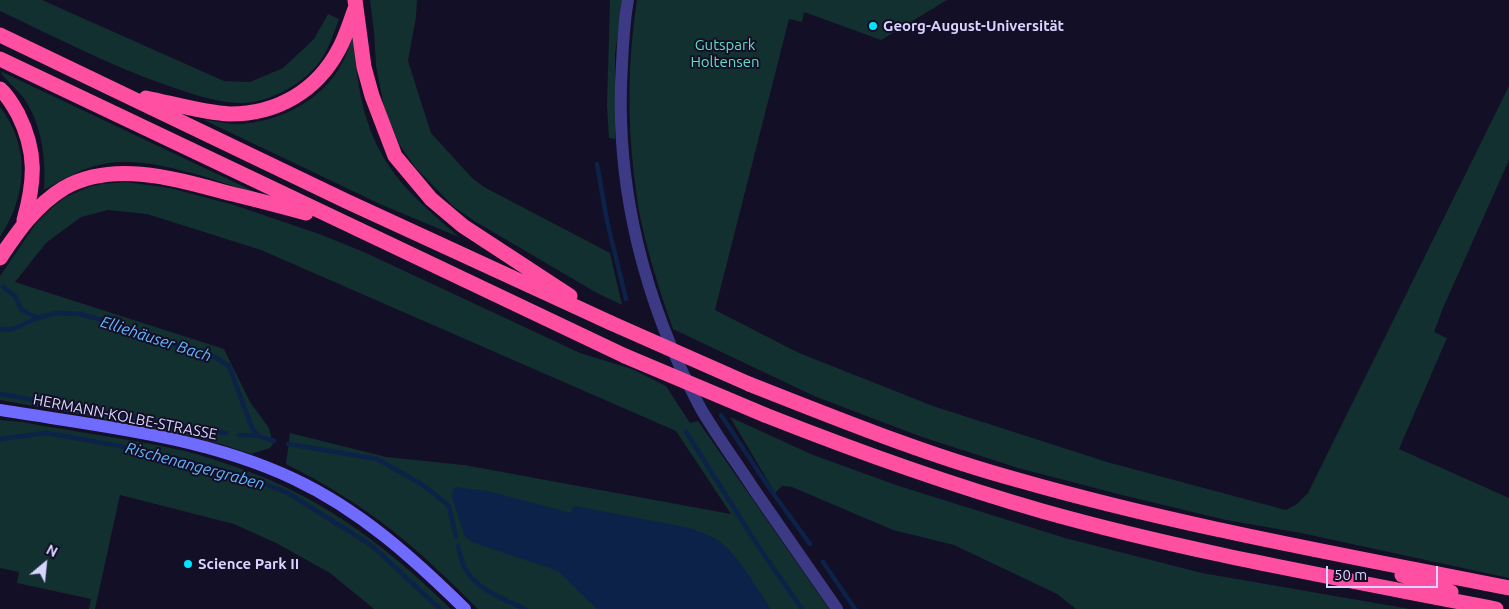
<!DOCTYPE html>
<html>
<head>
<meta charset="utf-8">
<style>
	body { margin:0 }
	#map { position:relative; width:1509px; height:609px; overflow:hidden; background:#130f26; font-family:Ubuntu,sans-serif }
	canvas { display:block }
	.north { position:absolute; left:20px; top:539px; width:50px; height:50px; -webkit-text-stroke:4px #130f26; paint-order:stroke; rotate:28deg; font-size:14px; font-weight:700; line-height:20px; text-align:center; color:#d9d4ff }
	.north::after { content:''; display:block; margin:auto; width:18px; height:22px; background:#d9d4ff; clip-path:polygon(50% 0,100% 100%,50% 72%,0 100%) }
	.scale { position:absolute; left:1326px; top:566px; width:112px; height:22px; box-sizing:border-box; border:2px solid #d9d4ff; border-top:0; padding-left:6px; font-size:15px; line-height:18px; white-space:nowrap; color:#d9d4ff; -webkit-text-stroke:4px #130f26; paint-order:stroke }
</style>
</head>
<body>
<div id="map">
<canvas width="1509" height="609"></canvas>
<div class="north">N</div>
<div class="scale">50 m</div>
</div>
<script>
const context = document.querySelector('canvas').getContext('2d');
context.lineJoin = 'round';
function paint(path, color) { context.fillStyle = color; context.fill(path, 'evenodd'); }
function stroke(path, color, width, dash) { context.strokeStyle = color; context.lineWidth = width; context.lineCap = dash ? 'butt' : 'round'; context.setLineDash(dash || []); context.stroke(path); }
function drawText(font, color, halo, rows, align = 'center') {
  context.font = font + ' Ubuntu,sans-serif'; context.lineWidth = 4; context.setLineDash([]); context.textBaseline = 'middle'; context.strokeStyle = halo; context.fillStyle = color; for (const [text, x, y, turn = 0] of rows) {
    context.save(); context.translate(x, y); context.rotate((+turn || 0) * Math.PI / 180); context.textAlign = isNaN(turn) ? turn : align; if (halo) context.strokeText(text, 0, 0); context.fillText(text, 0, 0); context.restore();
  }
}
paint(new Path2D(`
	M0,0h42l182,81 26,1 33,-14 31,-29 14,-25 11,5c-5,14 -10,29 -18,41 -17,25 -56,45 -85,43 -25,-2 -47,-10 -70,-18 -57,-20 -111,-48 -166,-74z
	M370,0h47l-1,17 -8,44 23,72 41,45 12,9 126,66 12,52 -25,-12 -121,-71 -22,-15 -39,-40 -16,-23 -15,-37 -8,-41 -2,-34z
	M610,0h13l-8,53v86l-6,-1 -2,-33z
	M637,0h310l-66,40 -77,-28 -2,10 -13,-3 -74,291 84,43 134,53 174,56 179,48 11,-6 11,-11 201,-407v74l-66,148 -9,24 13,6 -48,111 110,49v80l-208,-45 -75,-13 -104,-25 -104,-27 -96,-31 -108,-41 -141,-67c-13,-37 -25,-74 -33,-113 -3,-13 -4,-28 -6,-41 -7,-59 -6,-117 3,-175z
	M352,36l2,1c2,44 9,91 35,129 18,27 45,49 70,71l-77,-32 -178,-85c12,1 24,4 35,4 52,-3 102,-35 113,-88z
	M0,71l272,129c-45,-16 -121,-46 -168,-36 -22,4 -41,15 -60,26 2,-32 -2,-66 -21,-93 -7,-9 -19,-18 -23,-26z
	M0,107c31,40 27,89 0,130z
	M126,182l44,6 64,17 88,30 44,18 214,100 52,16 34,17 24,37 8,-2 131,188h-351c-27,-27 -55,-54 -85,-78 -33,-26 -69,-48 -107,-67l4,-31 96,24 78,8 267,49 -55,-83 -415,-181 -114,-36 -39,-4 -27,7 -35,26 -31,39 209,67 26,53 19,26 4,16 -3,4 -19,6 -30,-10 -68,-16 -153,-28v-124l35,-51 20,-20 11,-8 23,-10 13,-3z
	M730,417l83,38 86,31 166,52 137,35 208,36h-334l-19,-15 -103,-49 -61,-15 -101,-43 -10,-1 -7,7z
	M0,420l22,2c54,10 109,17 163,29 12,3 25,7 36,11 94,29 161,80 230,147h-77l-44,-36 -54,-30 -42,-19 -114,-29 -25,114h-6l2,-10 -74,-16 2,-11 -19,-4z`), '#12302f');
paint(new Path2D(`
	M455,487l33,4 83,22 1,-5 3,-2 115,22c10,4 20,7 29,13 18,12 39,49 52,68h-174l-39,-38 -84,-28 -9,-6 -14,-42z`), '#0c2248');
stroke(new Path2D(`
	M597,164l10,57 19,78
	M3,287l12,9 7,14 16,8 18,-5 24,1 33,9 19,8 83,26 14,9 23,62 6,8 16,5
	M0,329l10,1 28,-12
	M0,394l226,39
	M721,415l49,74 40,55
	M686,432l74,117 42,60
	M239,435l19,1
	M0,439l47,-6 67,12 72,16 58,15 44,17 83,52 69,64
	M288,444l89,15 46,26 26,21 7,31
	M458,546c2,7 3,16 7,22 11,22 39,31 60,41
	M823,562l32,47`), '#0c2248', 4.5);
stroke(new Path2D(`
	M628,0c-4,21 -5,43 -6,64 -8,120 22,239 79,345 16,27 35,53 52,79 28,40 56,81 84,121`), '#3d3a85', 12);
stroke(new Path2D(`
	M0,410c98,16 203,26 294,69 66,31 119,79 171,130`), '#6f6bff', 12);
stroke(new Path2D(`
	M355,0l9,67 8,29 23,60 36,43 32,27 107,70
	M0,35l346,166 265,122
	M0,59l625,297
	M0,89c8,7 13,16 18,25 19,38 17,67 6,106
	M146,98c25,5 58,15 84,16 47,0 87,-23 109,-65 7,-13 11,-27 16,-40
	M0,258c18,-27 36,-53 64,-70 50,-28 112,-9 164,5 26,6 52,13 78,20
	M749,384c89,35 177,71 269,96 161,46 326,75 491,108
	M765,415c91,36 183,69 277,96 149,42 302,68 454,98
	M1402,575l49,17`), '#ff4fa3', 15);
stroke(new Path2D(`
	M611,323l138,61
	M625,356l140,59`), '#ff4fa3', 15);
for (const [x, y, r, color] of [
	[873,26,5,"#00e5ff"],
	[188,564,5,"#00e5ff"]
]) { const dot = new Path2D(); dot.arc(x, y, r, 0, 2 * Math.PI); context.fillStyle = color; context.fill(dot); stroke(dot, '#130f26', 2); }
drawText('bold 15px', '#d9d4ff', '#130f26', [
	["Georg-August-Universität",883,26],
	["Science Park II",198,564]
], 'left');
drawText('15px', '#5fe0c0', '#130f26', [
	["Gutspark",725,45],
	["Holtensen",725,62]
]);
drawText('15px', '#d9d4ff', '#130f26', [
	["HERMANN-KOLBE-STRASSE",125,417,11]
]);
drawText('italic 16px', '#62b6ff', '#130f26', [
	["Elliehäuser Bach",156,339,18],
	["Rischenangergraben",195,466,15]
]);
</script>
</body>
</html>
